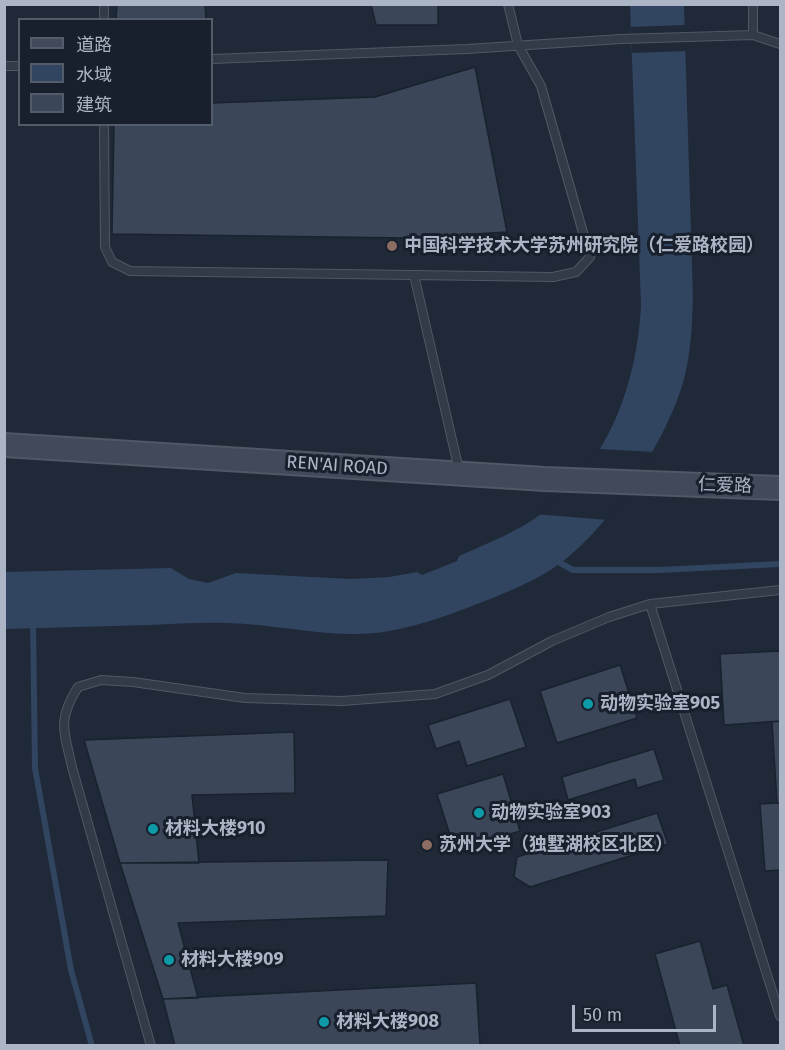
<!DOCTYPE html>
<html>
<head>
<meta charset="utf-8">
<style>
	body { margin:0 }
	#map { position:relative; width:785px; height:1050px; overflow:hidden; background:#1f2938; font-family:"Fira Sans","Noto Sans SC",sans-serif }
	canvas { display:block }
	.frame { position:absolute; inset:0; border:6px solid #acb5c5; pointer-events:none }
	.legend { position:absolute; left:18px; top:18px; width:195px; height:108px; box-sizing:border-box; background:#18202d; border:2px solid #535c6a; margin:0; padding:8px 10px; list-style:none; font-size:18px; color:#acb5c5 }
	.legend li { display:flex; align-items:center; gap:12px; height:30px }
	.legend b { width:30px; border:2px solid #535c6a }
	.scale { position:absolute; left:572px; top:1005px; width:144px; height:27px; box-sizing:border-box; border:3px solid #acb5c5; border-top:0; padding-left:8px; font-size:18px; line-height:21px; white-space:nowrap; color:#acb5c5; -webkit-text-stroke:4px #18202d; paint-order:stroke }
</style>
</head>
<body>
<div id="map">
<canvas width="785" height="1050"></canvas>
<div class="frame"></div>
<ul class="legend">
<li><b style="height:8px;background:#404a5b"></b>道路</li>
<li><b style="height:16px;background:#314460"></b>水域</li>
<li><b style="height:16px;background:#3b4758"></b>建筑</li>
</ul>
<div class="scale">50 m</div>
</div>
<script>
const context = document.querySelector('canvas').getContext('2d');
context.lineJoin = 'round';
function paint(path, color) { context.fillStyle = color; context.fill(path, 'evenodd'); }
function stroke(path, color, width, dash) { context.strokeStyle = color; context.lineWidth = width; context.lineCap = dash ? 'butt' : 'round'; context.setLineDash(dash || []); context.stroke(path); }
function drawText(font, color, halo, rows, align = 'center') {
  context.font = font + ' "Fira Sans","Noto Sans SC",sans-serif'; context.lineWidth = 6; context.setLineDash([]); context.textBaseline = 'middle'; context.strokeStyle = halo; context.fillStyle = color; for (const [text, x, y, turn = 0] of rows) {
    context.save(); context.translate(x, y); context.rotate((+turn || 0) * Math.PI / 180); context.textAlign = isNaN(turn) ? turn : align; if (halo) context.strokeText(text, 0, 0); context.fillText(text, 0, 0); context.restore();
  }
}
paint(new Path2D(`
	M630,5h54l9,293c-1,27 -2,55 -9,81 -16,60 -73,146 -122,183 -27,20 -59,32 -90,44 -31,12 -63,23 -96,27 -49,5 -100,-9 -149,-10 -26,-1 -52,1 -77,2 -49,1 -97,3 -145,4l-1,-57 167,-4 18,11 19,4 28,-10 114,6 39,-2 28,-5 5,3 35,-14 2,-5c29,-13 61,-25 86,-45 64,-49 92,-128 96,-206z`), '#314460');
paint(new Path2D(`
	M685,25l1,26 -54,2 -1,-26z
	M598,449l56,3 -29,46 -17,22 -73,-6 25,-19 16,-16z`), '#1f2938');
stroke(new Path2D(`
	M553,559l20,11h87l120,-6
	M33,620l2,148 36,202 21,76`), '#314460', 6);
const building = new Path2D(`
	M117,4h88l1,16h-90z
	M371,4h67v21h-62z
	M475,67l32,165 -100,6 -295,-4 2,-110h98v-21l163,-6z
	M780,651v70l-56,4 -4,-71z
	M620,665l17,53 -80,25 -17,-52z
	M510,699l16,48 -59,19 -8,-25 -23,8 -8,-24z
	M780,721v82h-3l-5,-81z
	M294,732l1,61 -103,2 7,68h-79l-36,-123z
	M654,749l10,31 -27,8 -2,-9 -67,21 -6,-23z
	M503,774l17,57 -65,20 -18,-57z
	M777,803h3v67l-15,1 -5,-67z
	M657,813l11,31 -138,43 -16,-10 3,-20z
	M388,860l-2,56 -208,7 20,75 -35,1 -43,-136z
	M700,941l13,48 14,-4 17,61h-64l-25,-92z
	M476,983l4,62 -305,1 -12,-47z`);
paint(building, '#3b4758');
stroke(building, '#1a222f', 1.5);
const service = new Path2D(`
	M753,4v31
	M104,20v-16
	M212,59l255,-10 154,-10 132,-4 27,9
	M4,66h16
	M104,124l1,123 7,15 18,9 423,6 23,-5 14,-15 -49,-171 -23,-41 -10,-41
	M414,275l45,195
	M650,604l130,412
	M151,1046l-79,-279c-8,-36 -15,-47 6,-80l23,-7 32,2 112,16 97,3 93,-7 53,-19 64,-34 57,-24 41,-13 130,-14`);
const secondary = new Path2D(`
	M4,445l541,34 235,9`);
stroke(service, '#505866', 10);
stroke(secondary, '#505866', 26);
stroke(service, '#323b48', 8);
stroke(secondary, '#404a5b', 22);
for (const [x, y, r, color] of [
	[392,246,6,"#8d6e63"],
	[588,704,6,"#0f9aa8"],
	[479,813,6,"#0f9aa8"],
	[153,829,6,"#0f9aa8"],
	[427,845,6,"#8d6e63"],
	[169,960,6,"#0f9aa8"],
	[324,1022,6,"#0f9aa8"]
]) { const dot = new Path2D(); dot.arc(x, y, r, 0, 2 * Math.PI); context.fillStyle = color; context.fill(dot); stroke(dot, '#18202d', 2); }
drawText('bold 18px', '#acb5c5', '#18202d', [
	["中国科学技术大学苏州研究院（仁爱路校园）",404,246],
	["动物实验室905",600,704],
	["动物实验室903",491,813],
	["材料大楼910",165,829],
	["苏州大学（独墅湖校区北区）",439,845],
	["材料大楼909",181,960],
	["材料大楼908",336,1022]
], 'left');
drawText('18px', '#acb5c5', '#18202d', [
	["REN'AI ROAD",337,466,4],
	["仁爱路",725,486,2]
]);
</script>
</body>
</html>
